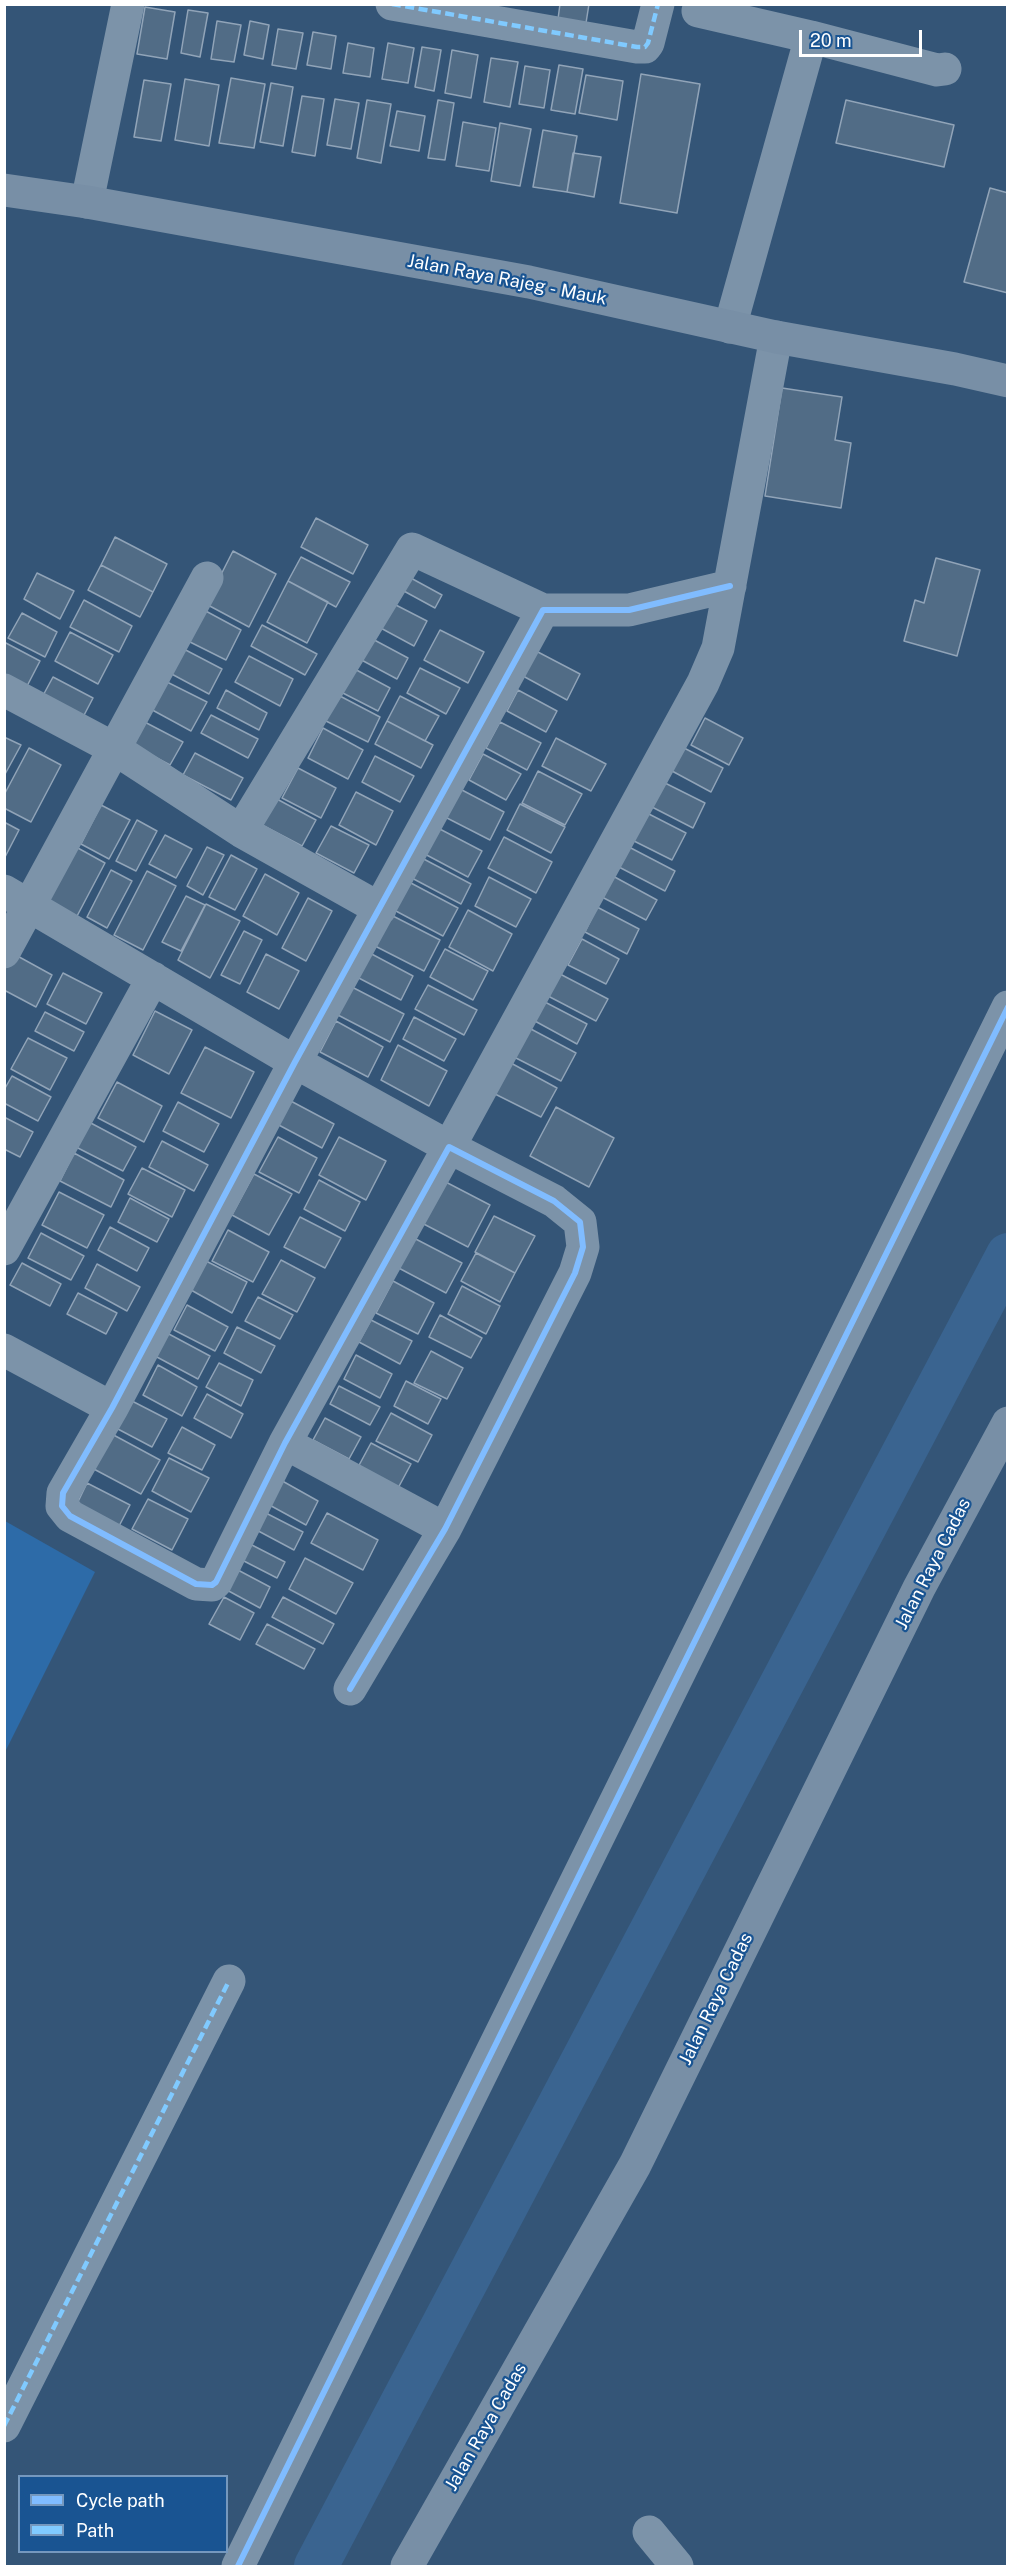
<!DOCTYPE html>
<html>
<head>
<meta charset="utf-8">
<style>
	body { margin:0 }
	#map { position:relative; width:1012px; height:2571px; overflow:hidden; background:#345577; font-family:"Public Sans",sans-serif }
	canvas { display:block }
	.frame { position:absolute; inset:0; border:6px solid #fff; pointer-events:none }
	.legend { position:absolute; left:18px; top:2475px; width:210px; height:78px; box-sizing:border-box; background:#195492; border:2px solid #7598be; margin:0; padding:8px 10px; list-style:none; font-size:18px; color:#fff }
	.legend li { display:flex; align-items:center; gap:12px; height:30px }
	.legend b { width:30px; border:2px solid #7598be }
	.scale { position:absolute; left:799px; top:30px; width:123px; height:27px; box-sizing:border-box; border:3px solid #fff; border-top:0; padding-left:8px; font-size:18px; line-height:21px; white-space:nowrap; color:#fff; -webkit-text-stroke:4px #195492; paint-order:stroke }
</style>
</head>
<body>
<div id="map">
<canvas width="1012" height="2571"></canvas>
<div class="frame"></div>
<ul class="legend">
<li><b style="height:8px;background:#80bcff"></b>Cycle path</li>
<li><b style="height:8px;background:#80caff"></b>Path</li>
</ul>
<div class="scale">20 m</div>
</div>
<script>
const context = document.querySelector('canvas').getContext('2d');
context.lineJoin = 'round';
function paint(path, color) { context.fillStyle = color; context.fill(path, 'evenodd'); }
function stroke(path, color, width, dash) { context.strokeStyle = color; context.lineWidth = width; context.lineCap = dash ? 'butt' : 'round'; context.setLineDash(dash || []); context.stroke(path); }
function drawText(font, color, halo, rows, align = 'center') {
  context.font = font + ' "Public Sans",sans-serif'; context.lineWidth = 4.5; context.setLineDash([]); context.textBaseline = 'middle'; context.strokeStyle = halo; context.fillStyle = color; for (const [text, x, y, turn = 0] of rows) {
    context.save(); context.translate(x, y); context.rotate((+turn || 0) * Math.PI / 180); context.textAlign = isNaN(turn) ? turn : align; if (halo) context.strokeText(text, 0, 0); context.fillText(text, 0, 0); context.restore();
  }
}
paint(new Path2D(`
	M5,1521l90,51 -90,180z`), '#2d6ba8');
stroke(new Path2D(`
	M316,2566l692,-1311`), '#3a6490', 44);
const building = new Path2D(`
	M560,4h29l-3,19 -28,-4z
	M145,7l30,5 -8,47 -30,-5z
	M188,10l20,3 -8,44 -19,-4z
	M217,21l24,4 -7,37 -23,-3z
	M250,21l19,4 -6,34 -19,-4z
	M278,29l25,4 -7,36 -24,-4z
	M313,32l23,4 -5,33 -24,-4z
	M348,43l26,5 -4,29 -27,-4z
	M388,43l26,5 -6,35 -26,-4z
	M422,47l19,3 -7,41 -19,-4z
	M452,50l26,5 -7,43 -26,-5z
	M491,58l27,4 -8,45 -26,-5z
	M559,65l24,4 -8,45 -24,-4z
	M525,66l25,4 -6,38 -25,-4z
	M641,74l59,10 -23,129 -57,-10z
	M586,75l37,6 -6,39 -38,-7z
	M231,78l34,6 -11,64 -35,-5z
	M185,79l34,6 -10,61 -34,-6z
	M144,80l27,4 -10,57 -27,-4z
	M271,83l22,4 -10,59 -23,-4z
	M302,96l22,3 -9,57 -23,-4z
	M335,99l24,4 -8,46 -24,-4z
	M367,100l24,4 -10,59 -24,-5z
	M438,100l16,3 -9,57 -17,-2z
	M846,100l108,25 -10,42 -108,-24z
	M397,111l28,5 -6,35 -29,-5z
	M463,122l33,6 -7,43 -33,-5z
	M500,123l31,6 -11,57 -29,-5z
	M543,130l34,6 -10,56 -34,-5z
	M573,153l28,4 -7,40 -27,-5z
	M990,188l18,5v100l-44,-11z
	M782,388l60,9 -7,43 16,3 -10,65 -76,-12z
	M316,518l52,27 -15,29 -52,-27z
	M115,537l52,27 -14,28 -52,-27z
	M233,551l43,23 -27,53 -43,-23z
	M301,557l49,25 -14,25 -48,-26z
	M936,558l44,12 -23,86 -53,-15 11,-41 9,3z
	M101,565l52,27 -13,25 -52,-27z
	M398,571l44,24 -7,13 -44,-24z
	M37,573l37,18 -14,28 -36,-20z
	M288,581l40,21 -21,41 -40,-21z
	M84,600l48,26 -13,26 -49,-25z
	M390,602l37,19 -13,25 -37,-20z
	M202,609l39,21 -15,30 -40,-20z
	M22,613l35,19 -12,25 -37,-19z
	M262,625l55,29 -12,21 -54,-29z
	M440,630l44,22 -16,31 -44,-23z
	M70,632l43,23 -15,29 -43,-23z
	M365,635l43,23 -11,21 -43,-23z
	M4,642l36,19 -14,27 -22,-11z
	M178,646l44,23 -13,25 -43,-23z
	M536,651l44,23 -13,26 -44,-24z
	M249,656l44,23 -13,27 -45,-24z
	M349,666l41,22 -12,23 -41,-21z
	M420,668l40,20 -14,26 -39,-21z
	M53,677l40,21 -12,23 -41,-20z
	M159,678l48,24 -16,29 -46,-25z
	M226,690l41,23 -8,17 -42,-22z
	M518,690l39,21 -11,21 -39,-21z
	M338,695l42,22 -12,25 -44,-22z
	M400,696l39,20 -14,25 -38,-20z
	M211,715l47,24 -10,19 -47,-25z
	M137,718l46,24 -13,23 -45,-24z
	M705,718l38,20 -14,27 -38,-20z
	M387,721l46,24 -12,23 -46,-24z
	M500,722l41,21 -14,27 -41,-22z
	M323,728l40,22 -15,29 -40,-21z
	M4,737l17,8 -17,31z
	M556,738l50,26 -15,27 -49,-25z
	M29,748l32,17 -30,57 -27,-14v-13z
	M684,748l39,20 -12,24 -39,-21z
	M195,753l48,25 -12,22 -48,-25z
	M483,754l38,20 -15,26 -37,-20z
	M375,756l39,20 -14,26 -38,-20z
	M298,768l38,20 -15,30 -39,-20z
	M538,771l44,23 -17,31 -43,-22z
	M663,782l42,21 -12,25 -43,-22z
	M460,789l44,23 -14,28 -45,-23z
	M356,792l37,19 -17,34 -37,-20z
	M275,798l41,22 -14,26 -40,-21z
	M520,804l45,23 -14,26 -44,-23z
	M101,805l29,15 -21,39 -28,-15z
	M645,812l41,21 -14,27 -42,-21z
	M137,820l20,11 -21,40 -20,-10z
	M4,822l15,8 -15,29z
	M331,826l38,19 -15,28 -38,-20z
	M434,826l48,25 -14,26 -47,-25z
	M165,835l27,14 -16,29 -27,-14z
	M504,837l48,25 -16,31 -48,-25z
	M67,842l38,21 -29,55 -38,-21z
	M627,846l48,25 -10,20 -48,-25z
	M207,847l17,8 -21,40 -16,-9z
	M231,855l26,14 -22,41 -26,-13z
	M418,856l53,28 -10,20 -53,-28z
	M111,870l21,11 -25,47 -20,-11z
	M147,871l29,15 -33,64 -29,-15z
	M265,874l34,19 -22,42 -34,-19z
	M611,875l46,25 -11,20 -46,-24z
	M489,877l42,22 -15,28 -41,-21z
	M409,882l49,26 -15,28 -49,-26z
	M186,896l19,9 -24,46 -19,-9z
	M308,898l24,13 -26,50 -24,-13z
	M206,904l34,17 -30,57 -32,-18z
	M597,907l42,22 -12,25 -42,-22z
	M468,910l44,24 -19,37 -44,-24z
	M389,914l51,26 -16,31 -51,-26z
	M244,931l18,9 -22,44 -19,-9z
	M582,939l37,20 -13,25 -38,-19z
	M445,949l43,22 -15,29 -43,-23z
	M366,951l47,25 -12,24 -48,-25z
	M12,953l40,22 -16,32 -32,-17v-22z
	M266,954l33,17 -20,38 -32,-17z
	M63,973l39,20 -16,31 -39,-20z
	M560,974l48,25 -12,22 -48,-25z
	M428,985l49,25 -13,25 -49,-26z
	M350,986l54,28 -14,28 -54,-28z
	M543,1001l44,23 -10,20 -44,-24z
	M155,1011l37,19 -23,44 -36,-19z
	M45,1012l39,20 -10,19 -39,-20z
	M414,1017l42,22 -12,22 -41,-22z
	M336,1021l47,26 -15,30 -48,-25z
	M529,1028l47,25 -15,28 -47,-24z
	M28,1038l39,20 -17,32 -39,-21z
	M398,1045l49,26 -18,35 -48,-26z
	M205,1047l49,25 -23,46 -50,-25z
	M509,1062l48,26 -16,29 -48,-24z
	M12,1076l39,21 -13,24 -34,-18v-13z
	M117,1082l45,24 -18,36 -46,-24z
	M287,1099l47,25 -12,24 -47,-25z
	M178,1102l41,22 -15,28 -41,-21z
	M556,1107l58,31 -25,49 -59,-31z
	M4,1117l29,15 -13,25 -16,-8z
	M87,1121l49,26 -13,24 -49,-25z
	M278,1137l39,21 -18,35 -40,-21z
	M339,1137l47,24 -20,39 -47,-25z
	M162,1141l46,24 -14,26 -45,-24z
	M74,1153l50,27 -13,27 -51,-26z
	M142,1168l43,22 -13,27 -44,-23z
	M254,1174l38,20 -23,41 -37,-20z
	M438,1178l52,27 -22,42 -52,-27z
	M319,1180l41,22 -15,29 -41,-22z
	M59,1192l45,23 -17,33 -45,-23z
	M130,1198l39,21 -12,23 -39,-20z
	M494,1216l41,20 -20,37 -40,-21z
	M300,1217l41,21 -16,30 -41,-21z
	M110,1227l39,21 -12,23 -39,-21z
	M228,1230l41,22 -16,30 -41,-21z
	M41,1233l43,23 -13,24 -43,-22z
	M408,1235l54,28 -16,30 -53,-28z
	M476,1253l39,20 -15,29 -39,-21z
	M281,1260l34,18 -18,34 -35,-18z
	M206,1261l41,21 -15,31 -41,-23z
	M22,1263l39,21 -11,22 -40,-21z
	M97,1264l43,23 -13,24 -42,-23z
	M393,1281l41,22 -16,31 -42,-21z
	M462,1286l38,20 -14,28 -38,-20z
	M78,1293l39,20 -11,21 -39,-20z
	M258,1297l35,18 -13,24 -35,-18z
	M187,1305l41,22 -13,24 -41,-21z
	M440,1315l42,23 -11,20 -42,-21z
	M371,1320l41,21 -12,23 -41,-22z
	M237,1327l38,19 -14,27 -37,-20z
	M167,1333l43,23 -12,23 -43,-23z
	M431,1351l32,17 -16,31 -33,-16z
	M356,1355l36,19 -12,24 -36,-19z
	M219,1363l34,17 -12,26 -35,-19z
	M158,1365l39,22 -15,29 -39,-21z
	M406,1381l35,18 -13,25 -34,-18z
	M339,1386l41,21 -10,18 -40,-21z
	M207,1394l36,20 -12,24 -37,-20z
	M130,1400l37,19 -15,28 -36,-19z
	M391,1413l41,22 -14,27 -42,-21z
	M325,1418l36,19 -12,22 -36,-19z
	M182,1427l33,18 -13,25 -34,-17z
	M108,1432l52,28 -19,34 -51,-27z
	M371,1443l40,21 -14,26 -40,-21z
	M169,1458l40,20 -18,34 -39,-21z
	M277,1478l41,23 -12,24 -42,-23z
	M87,1483l43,22 -13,25 -42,-22z
	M148,1499l40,20 -16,31 -40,-21z
	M258,1509l45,23 -9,18 -45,-24z
	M327,1513l51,27 -15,30 -52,-27z
	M248,1543l37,19 -8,16 -37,-19z
	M305,1558l48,25 -17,31 -47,-25z
	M236,1569l34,18 -10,21 -35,-19z
	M224,1597l30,16 -14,27 -31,-16z
	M283,1597l51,27 -11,20 -51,-27z
	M267,1624l48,25 -11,20 -48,-25z`);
paint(building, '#516c86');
stroke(building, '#91a4b8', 1.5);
stroke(new Path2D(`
	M392,4l245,43h8l3,-4 10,-39
	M698,11l113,26 -81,290
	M811,37l126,33 8,-1
	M87,202l41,-198
	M4,690l111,59 126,82 139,78
	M241,831l171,-282 131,61
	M4,891l291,171 154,85 254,-464 15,-35 58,-311
	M4,952l203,-374
	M4,1249l149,-271
	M4,1350l108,58
	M285,1443l160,86
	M350,1689l95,-160 130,-256 8,-26 -3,-25 -26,-21 -105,-54 -164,296 -69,139 -4,3 -16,-1 -126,-68 -8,-10 1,-13 49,-85 183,-346 248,-452h86l101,-24
	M4,2426l225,-445
	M649,2532l28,34
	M238,2566l770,-1559`), '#7c93a9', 33);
stroke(new Path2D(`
	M4,190l83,12 442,80 247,55 179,32 53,12
	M407,2566l228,-401 284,-577 89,-165`), '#788fa6', 33);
stroke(new Path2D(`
	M392,4l245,43h8l3,-4 10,-39
	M4,2426l225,-445`), '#80caff', 4.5, [9, 4.5]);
stroke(new Path2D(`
	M350,1689l95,-160 130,-256 8,-26 -3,-25 -26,-21 -105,-54 -164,296 -69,139 -4,3 -16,-1 -126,-68 -8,-10 1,-13 49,-85 183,-346 248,-452h86l101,-24
	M238,2566l770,-1559`), '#80bcff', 6);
drawText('18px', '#fff', '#195492', [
	["Jalan Raya Rajeg - Mauk",507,280,11],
	["Jalan Raya Cadas",933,1564,-63],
	["Jalan Raya Cadas",716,1999,-64],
	["Jalan Raya Cadas",486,2427,-60]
]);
</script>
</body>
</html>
